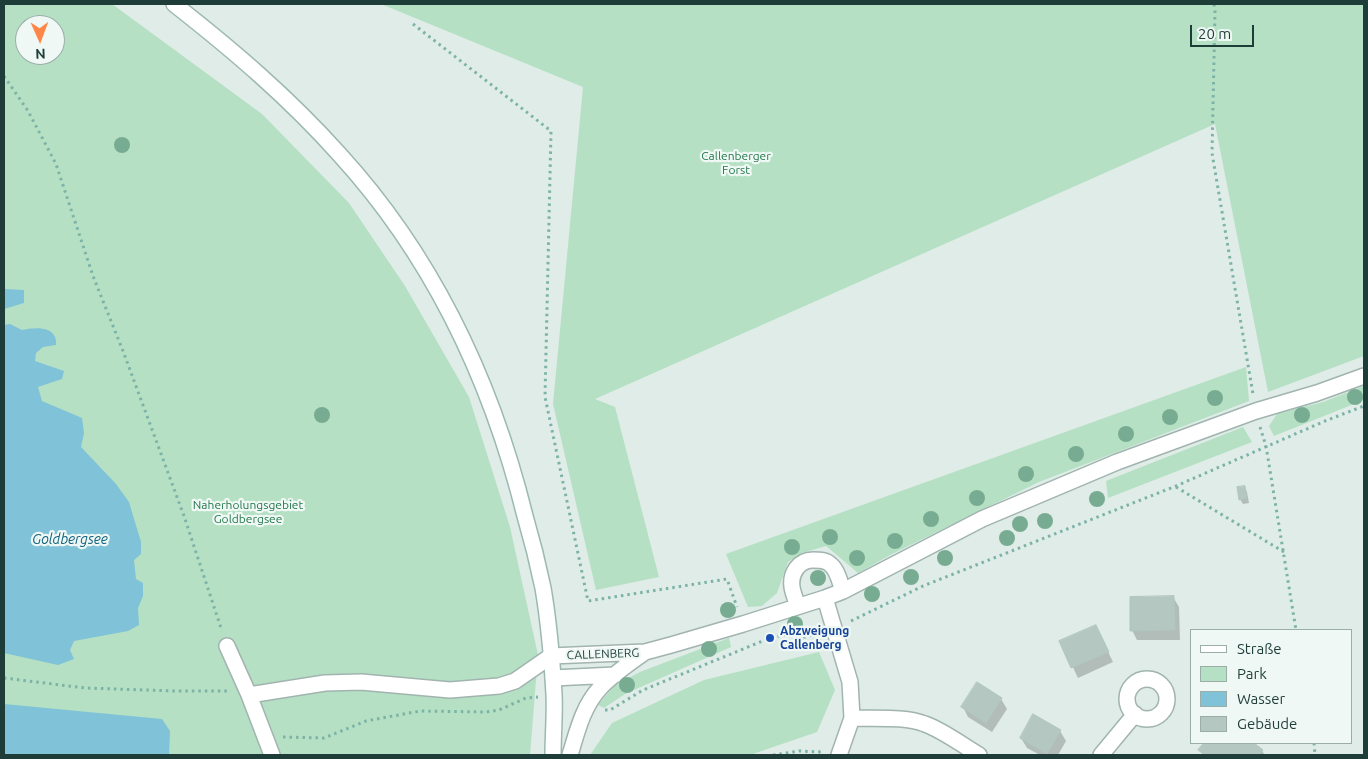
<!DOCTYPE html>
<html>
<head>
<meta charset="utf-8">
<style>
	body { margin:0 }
	#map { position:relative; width:1368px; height:759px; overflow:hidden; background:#dfece7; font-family:Ubuntu,sans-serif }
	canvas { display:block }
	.frame { position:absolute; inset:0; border:5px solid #1e3d38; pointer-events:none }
	.legend { position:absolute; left:1190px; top:629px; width:162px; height:115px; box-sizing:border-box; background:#eff8f4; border:1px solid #9bada9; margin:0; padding:6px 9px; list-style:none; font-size:15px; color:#1e3d38 }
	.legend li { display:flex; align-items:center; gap:10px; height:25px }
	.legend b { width:25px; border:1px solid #9bada9 }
	.north { position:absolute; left:15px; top:15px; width:50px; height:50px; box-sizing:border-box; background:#eff8f4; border:1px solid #9bada9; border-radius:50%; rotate:178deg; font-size:14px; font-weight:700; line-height:20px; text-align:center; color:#1e3d38 }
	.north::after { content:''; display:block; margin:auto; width:18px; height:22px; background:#ff8649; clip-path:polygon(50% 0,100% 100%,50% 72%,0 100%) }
	.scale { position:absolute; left:1190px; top:25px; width:64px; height:22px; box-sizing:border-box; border:2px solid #1e3d38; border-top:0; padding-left:6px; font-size:15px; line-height:18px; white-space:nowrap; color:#1e3d38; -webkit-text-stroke:4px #eff8f4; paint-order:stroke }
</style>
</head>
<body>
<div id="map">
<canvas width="1368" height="759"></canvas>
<div class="frame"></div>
<ul class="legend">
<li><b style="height:6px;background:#fff"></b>Straße</li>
<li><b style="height:14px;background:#b5e0c4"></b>Park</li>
<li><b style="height:14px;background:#80c2d7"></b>Wasser</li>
<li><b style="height:14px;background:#b4c7c0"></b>Gebäude</li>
</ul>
<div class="north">N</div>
<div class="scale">20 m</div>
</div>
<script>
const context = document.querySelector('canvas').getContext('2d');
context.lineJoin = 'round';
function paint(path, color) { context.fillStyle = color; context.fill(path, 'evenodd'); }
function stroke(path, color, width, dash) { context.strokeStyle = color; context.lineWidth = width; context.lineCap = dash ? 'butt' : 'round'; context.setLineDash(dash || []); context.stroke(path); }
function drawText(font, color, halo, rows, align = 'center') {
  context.font = font + ' Ubuntu,sans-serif'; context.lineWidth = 4.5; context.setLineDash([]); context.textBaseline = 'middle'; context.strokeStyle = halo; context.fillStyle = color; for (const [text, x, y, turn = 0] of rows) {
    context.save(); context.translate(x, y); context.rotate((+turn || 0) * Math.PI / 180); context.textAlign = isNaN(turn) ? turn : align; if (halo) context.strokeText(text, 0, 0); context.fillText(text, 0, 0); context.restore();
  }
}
paint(new Path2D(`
	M4,4h108l150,110 87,89 56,83 64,111 41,130 28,128 -8,100h-526zM25,25h30v30h-30z
	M381,4h983v352l-96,36 -53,-268 -620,275 20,8 44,170 -63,13 -43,-186 30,-317z
	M1246,367l3,34 -210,81 -147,72 -34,19 -32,-27 -24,7 -14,9 -11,31 -15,13 -14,1 -22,-53z
	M1364,386v14l-90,36 -5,-10 8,-12 46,-12z
	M1243,427l9,15 -144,56 -2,-17z
	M729,638l2,9 -106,47 -21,14 -6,-3 17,-20 25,-13z
	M819,652l16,38 -18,42 -67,23h-160l22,-32 92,-43z`), '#b5e0c4');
paint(new Path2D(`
	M4,289l20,1v13l-20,6z
	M10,324l12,6c9,-2 28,-5 33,7 1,2 1,5 1,8l-13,2 -7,6 -1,8 29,10 -2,8 -24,8 4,14 40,17 2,15 -3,14 35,37 13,18 12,40v12l-7,6 2,19 7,4v13l-5,12 1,17 -11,6 -54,10 -4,9 4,9 -16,6 -54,-12v-328z
	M4,704l158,15 8,12 -1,24h-165z`), '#80c2d7');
paint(new Path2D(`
	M1244,487l3,5 2,11 -6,1 -3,-5z
	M1173,597l6,10 1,33h-43l-5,-10z
	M1096,627l17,35 -35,16 -17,-36z
	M1001,699l6,10 -15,23 -24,-15 -5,-10z
	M1060,731l6,10 -8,14h-18l-13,-7 -6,-10z
	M1206,743h46l10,8 3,4h-62l-3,-5z`), '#0003');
const building = new Path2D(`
	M1245,486l2,12 -8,2 -2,-13z
	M1174,596l1,34 -45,1v-34z
	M1096,625l13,27 -38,16 -12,-27z
	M977,682l25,16 -16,25 -25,-16z
	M1033,714l28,16 -14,24 -27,-16z
	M1204,743h50l9,7 -4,5h-54l-7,-5z`);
paint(building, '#b4c7c0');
stroke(building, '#b0c6bf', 1);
const street = new Path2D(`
	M825,598l25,84 2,36 -13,37
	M798,606c-2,-6 -5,-12 -6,-19 -2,-14 7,-27 21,-27 7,0 13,0 18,5 7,6 9,18 12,26
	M227,646l22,49 23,60
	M553,678l62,-3
	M1127 699a20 20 0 1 1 40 0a20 20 0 1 1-40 0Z
	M249,695l76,-12 36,-1 89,8 49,-4 16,-5 36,-25 94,-4 26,-7 72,-21 82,-26 18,-7 139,-72 135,-57 139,-51 61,-18 47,-17
	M852,718c22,1 53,-2 73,6 19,7 37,21 54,31
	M570,755c7,-23 13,-49 30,-67 13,-14 30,-25 45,-36
	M1101,755l34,-41`);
const secondary = new Path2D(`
	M174,4c60,47 115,94 166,151 93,102 152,228 185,361 7,24 13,48 18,72 6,35 9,71 11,106 1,20 -1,41 -1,61`);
stroke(street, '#a1b4af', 18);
stroke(secondary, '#9cb9b1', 18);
stroke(new Path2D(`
	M1214,4l1,7 -3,142 41,241
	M413,24l138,107 -6,266 43,204 139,-22 10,28
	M4,76l24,35 28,53 37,112 30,75 61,165 38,115
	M1260,427l6,19 30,184
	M1176,487l108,65
	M851,621l72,-35 253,-100 149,-65 39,-15
	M4,678l81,10 91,3h52
	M605,710h5l33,-20 127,-52 18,-4 17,3 12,-4
	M283,737l41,1 42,-17 54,-10 66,1 13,-2 27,-12 12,-1
	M1314,743l1,12
	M773,755l26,-4 23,1`), '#7cb3a6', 3, [2.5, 4]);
stroke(street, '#fff', 15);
stroke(secondary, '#fff', 15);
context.fillStyle = '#78ac92';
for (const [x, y] of [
	[122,145],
	[1355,397],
	[1215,398],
	[322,415],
	[1302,415],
	[1170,417],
	[1126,434],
	[1076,454],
	[1026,474],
	[977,498],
	[1097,499],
	[931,519],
	[1045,521],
	[1020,524],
	[830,537],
	[1007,538],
	[895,541],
	[792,547],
	[857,558],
	[945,558],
	[911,577],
	[818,578],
	[872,594],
	[728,610],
	[795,624],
	[709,649],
	[627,685]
]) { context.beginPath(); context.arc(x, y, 8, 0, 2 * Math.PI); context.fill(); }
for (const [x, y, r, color] of [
	[770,638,5,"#1a4fb4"]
]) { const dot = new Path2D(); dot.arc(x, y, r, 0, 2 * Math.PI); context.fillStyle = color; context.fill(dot); stroke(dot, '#eff8f4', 2); }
drawText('12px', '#24784c', '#eff8f4', [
	["Callenberger",736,156],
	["Forst",736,170],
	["Naherholungsgebiet",248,505],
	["Goldbergsee",248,519]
]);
drawText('bold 12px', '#164399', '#eff8f4', [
	["Abzweigung",780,631],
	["Callenberg",780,645]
], 'left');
drawText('12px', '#1e3d38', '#eff8f4', [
	["CALLENBERG",603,654,-2]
]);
drawText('italic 14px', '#12637f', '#eff8f4', [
	["Goldbergsee",70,539]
]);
</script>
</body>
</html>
